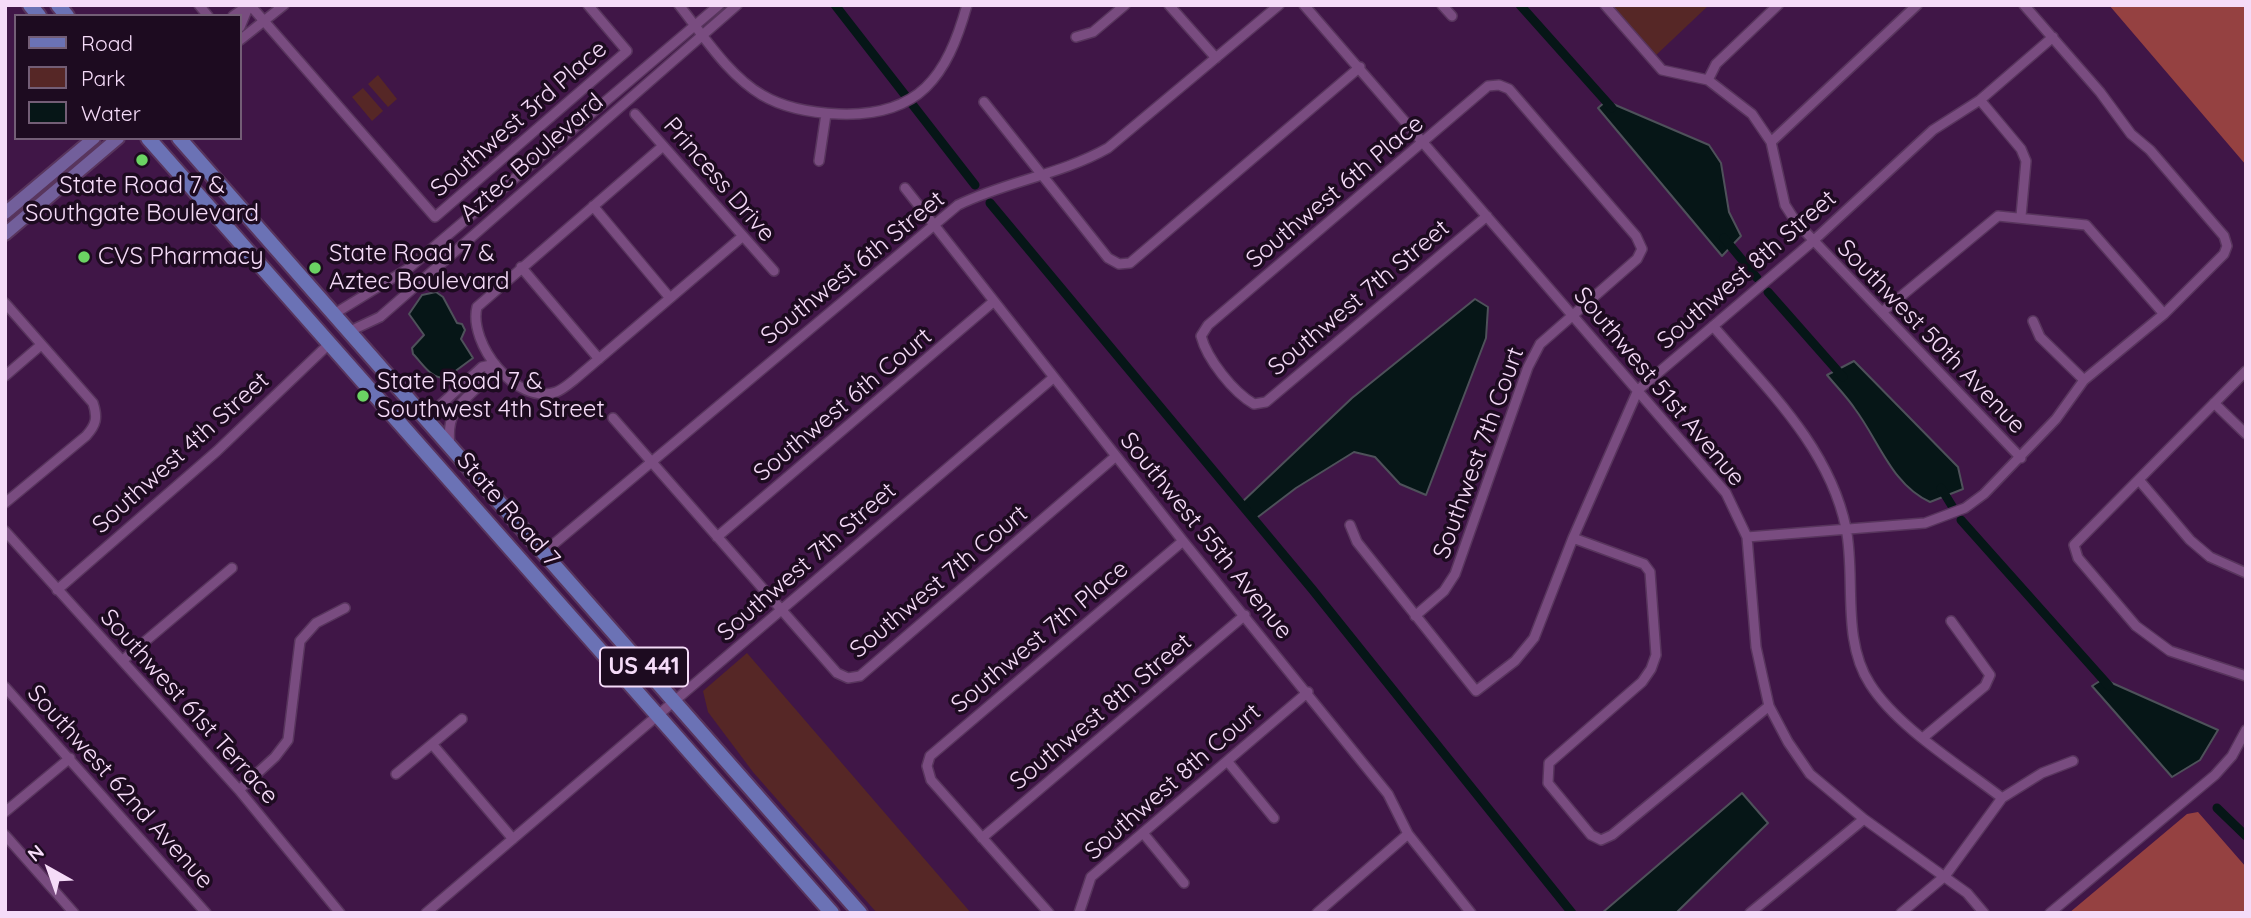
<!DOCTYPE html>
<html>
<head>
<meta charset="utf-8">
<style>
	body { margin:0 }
	#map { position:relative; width:2251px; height:918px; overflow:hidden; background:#401647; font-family:Quicksand,sans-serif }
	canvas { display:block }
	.frame { position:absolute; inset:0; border:7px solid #f5dbf8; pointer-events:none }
	.legend { position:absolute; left:14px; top:14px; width:228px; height:126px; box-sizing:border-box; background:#1d0b20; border:2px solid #735e76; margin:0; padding:9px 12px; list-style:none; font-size:21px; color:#f5dbf8 }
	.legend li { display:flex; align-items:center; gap:14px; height:35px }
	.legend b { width:35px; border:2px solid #735e76 }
	.north { position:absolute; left:14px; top:834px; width:70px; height:70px; -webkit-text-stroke:5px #1d0b20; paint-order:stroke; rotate:320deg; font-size:19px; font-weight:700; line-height:28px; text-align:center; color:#f5dbf8 }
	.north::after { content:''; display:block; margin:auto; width:24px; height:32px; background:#f5dbf8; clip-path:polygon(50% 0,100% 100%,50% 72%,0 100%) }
</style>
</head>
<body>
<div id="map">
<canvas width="2251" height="918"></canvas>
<div class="frame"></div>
<ul class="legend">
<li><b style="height:9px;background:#6b72b5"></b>Road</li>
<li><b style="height:19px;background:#562726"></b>Park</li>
<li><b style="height:19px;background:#061617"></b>Water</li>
</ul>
<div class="north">N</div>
</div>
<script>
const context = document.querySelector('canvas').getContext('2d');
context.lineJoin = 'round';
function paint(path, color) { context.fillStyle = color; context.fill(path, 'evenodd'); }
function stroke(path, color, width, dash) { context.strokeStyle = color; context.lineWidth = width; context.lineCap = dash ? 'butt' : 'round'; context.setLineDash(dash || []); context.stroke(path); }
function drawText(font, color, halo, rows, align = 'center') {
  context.font = font + ' Quicksand,sans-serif'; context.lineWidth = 7; context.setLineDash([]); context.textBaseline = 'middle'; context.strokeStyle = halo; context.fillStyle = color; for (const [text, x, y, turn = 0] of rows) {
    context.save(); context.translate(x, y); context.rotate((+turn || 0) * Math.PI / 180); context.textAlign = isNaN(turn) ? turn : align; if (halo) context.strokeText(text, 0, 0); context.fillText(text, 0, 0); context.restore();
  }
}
paint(new Path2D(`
	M1608,5h101l-56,53z
	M378,75l19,24 -9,8 -20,-23z
	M363,88l20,23 -11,10 -20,-24z
	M747,653l224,260h-94l-124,-141 -45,-60 -5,-21z`), '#562726');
paint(new Path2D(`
	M2109,5h137v160z
	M2198,812l48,55v46h-177l118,-99z`), '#954141');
const water = new Path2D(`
	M1606,101l103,44 12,18 8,49 12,24 -19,20 -124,-148z
	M436,292l7,5 14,26 5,1 3,6 -4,9 12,19 -27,20c-15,1 -23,-14 -33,-24l-1,-6 12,-13 -15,-21 13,-19z
	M1475,299l13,8 -2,31 -60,157 -26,-11 -25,-27 -21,-5 -58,36 -42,32 -14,-16 112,-106z
	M1854,361l104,106 5,22 -33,13c-38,-17 -51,-61 -75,-93 -8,-12 -19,-23 -28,-34z
	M2103,679l115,51 -18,30 -28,17 -80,-91z
	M1742,793l26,30 -92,90h-74z`);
paint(water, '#061617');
stroke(water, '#4e515a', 2);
stroke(new Path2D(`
	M835,5l140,180
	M1520,5l92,103
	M990,203l322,386 260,324
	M1724,238l33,40
	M1768,292l75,85
	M1941,488l11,18
	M1961,520l148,166
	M2217,808l29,28`), '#061617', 9);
const street = new Path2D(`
	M199,5l9,11
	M250,5l185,212 192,-166 -39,-46
	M679,5c24,30 49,70 83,90 22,13 52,18 77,19 80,3 108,-37 128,-109
	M1169,5l47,53
	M1304,5l422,488 21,44 9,110 13,59 19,36 22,32 54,45 103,74 17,20
	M1442,5l10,11
	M1605,5l57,65 46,10 44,34 19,28 14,63 11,17 225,236
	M233,16l16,-11
	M240,27l9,-22
	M1076,37l17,-5 32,-27
	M240,40l44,-35
	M1708,80l8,-16 62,-59
	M1980,100l41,49 5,12 -5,55
	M984,102l124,156 11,6 11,-1 230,-196
	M635,114l139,157
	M1771,142l146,-137
	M663,146l-186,161c-9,36 39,99 79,85 6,-2 13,-8 18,-12l169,-144
	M819,161l7,-47
	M905,188l278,353 205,253 20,40 63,79
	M593,206l77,92
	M521,267l78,92
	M5,303l88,100c5,15 3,22 -7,33l-81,67
	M1882,312l116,-96 88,9 78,89
	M334,314l75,-46 310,-263
	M2033,321l7,16 44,43
	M1713,326c52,61 116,120 133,202 10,49 -5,112 24,156 27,43 91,82 132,114
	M348,332l32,-15 357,-312
	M2246,371l-172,174 4,13 58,68 34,25 76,25
	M5,376l36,-31
	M2214,403l32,31
	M418,410l18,-1 46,-42 13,-3
	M613,418l224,255 11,5 12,-2 256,-220
	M450,445c-6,-47 28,-46 45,-81
	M2139,480l51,60 20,17 36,16
	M1350,525l7,17 119,149 39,-30 19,-23 39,-100 65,-148 174,-148 121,-112 47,-30 73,-63
	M5,531l234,259 101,123
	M717,537l276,-235
	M1747,537l178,-14 40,-15 19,-14 72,-75 28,-39 80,-66 60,-60 3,-8 -3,-10 -74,-86 -19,-16 -31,-42 -76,-87
	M1573,538l71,26 6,8 6,83 -5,14 -9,13 -93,81 -1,20 43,52 10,5 11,-5 157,-129
	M543,553l415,-348c49,-24 102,-30 150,-57l171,-143
	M57,590l160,-139 113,-108
	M1415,616l29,-25 11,-17 73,-207 12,-23 97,-85 5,-10 -6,-13 -127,-147 -10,-4 -11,1 -280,239 -7,11c6,23 32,56 53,68l12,-2 221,-186
	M123,660l109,-92
	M5,687l201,226
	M1924,737l61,-51 5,-11 -39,-54
	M432,744l81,95
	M1228,762l46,56
	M396,774l66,-55
	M239,790l36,-33 13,-17 12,-99 16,-18 29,-15
	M5,812l65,-54
	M1143,833l41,50
	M5,835l69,78
	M982,838l263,-223
	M426,913l627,-535
	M1049,913l-118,-133 -4,-14 3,-10 253,-215
	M1079,913l12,-36 217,-185
	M1317,913l91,-79
	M1750,913l114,-94
	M1901,913l44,-37 57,-78 40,-25 31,-12
	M2050,913l165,-138 17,-19 14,-26`);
const secondary = new Path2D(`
	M5,213l89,-75
	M5,234l113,-96`);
const primary = new Path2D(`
	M30,5l9,11
	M58,5l9,11
	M148,138l684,775
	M179,138l681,775`);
stroke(street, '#58355d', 12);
stroke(secondary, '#58355d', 16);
stroke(primary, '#58355d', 18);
stroke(street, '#794c80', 9);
stroke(secondary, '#725f9b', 12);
stroke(primary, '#6b72b5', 14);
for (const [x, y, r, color] of [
	[142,160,7,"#6bd363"],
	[84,257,7,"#6bd363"],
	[315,268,7,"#6bd363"],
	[363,396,7,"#6bd363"]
]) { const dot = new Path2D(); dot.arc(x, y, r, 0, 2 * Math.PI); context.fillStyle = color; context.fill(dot); stroke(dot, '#1d0b20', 2.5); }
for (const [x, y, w] of [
	[644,667,88]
]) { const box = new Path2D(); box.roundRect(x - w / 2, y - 19.5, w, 39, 5); context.fillStyle = '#1d0b20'; context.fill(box); stroke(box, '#f5dbf8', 2); }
drawText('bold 23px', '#f5dbf8', null, [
	["US 441",644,667]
]);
drawText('24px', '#f5dbf8', '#1d0b20', [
	["Southwest 3rd Place",519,119,-41],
	["Aztec Boulevard",532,158,-41],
	["Princess Drive",719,180,49],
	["Southwest 6th Place",1335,192,-40],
	["Southwest 6th Street",853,268,-39],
	["Southwest 8th Street",1747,270,-41],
	["Southwest 7th Street",1359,298,-40],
	["Southwest 50th Avenue",1931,337,46],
	["Southwest 51st Avenue",1659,387,50],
	["Southwest 6th Court",843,405,-40],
	["Southwest 4th Street",181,453,-42],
	["Southwest 7th Court",1479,453,-70],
	["State Road 7",508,510,49],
	["Southwest 55th Avenue",1206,536,51],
	["Southwest 7th Street",807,562,-41],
	["Southwest 7th Court",939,582,-40],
	["Southwest 7th Place",1040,637,-40],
	["Southwest 61st Terrace",189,707,48],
	["Southwest 8th Street",1101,712,-40],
	["Southwest 8th Court",1173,782,-41],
	["Southwest 62nd Avenue",120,787,48]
]);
drawText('24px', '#f5dbf8', '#1d0b20', [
	["State Road 7 &",142,186,"center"],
	["Southgate Boulevard",142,214,"center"],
	["State Road 7 &",329,254],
	["Aztec Boulevard",329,282],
	["CVS Pharmacy",98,257],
	["State Road 7 &",377,382],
	["Southwest 4th Street",377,410]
], 'left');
</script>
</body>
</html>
